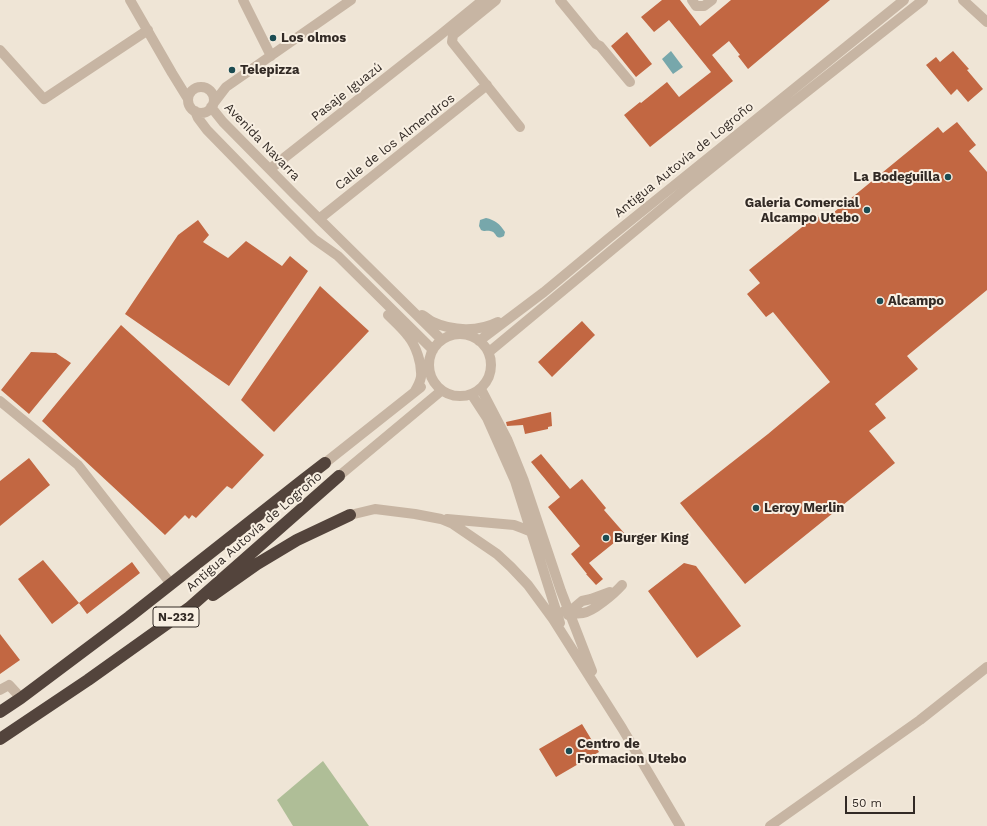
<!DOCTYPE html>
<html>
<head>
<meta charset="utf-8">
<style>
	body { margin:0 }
	#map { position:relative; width:987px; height:826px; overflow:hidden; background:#efe5d6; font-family:"Work Sans",sans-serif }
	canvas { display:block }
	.scale { position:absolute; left:845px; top:796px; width:70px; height:18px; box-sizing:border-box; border:2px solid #322a25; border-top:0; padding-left:5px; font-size:12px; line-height:14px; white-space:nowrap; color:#322a25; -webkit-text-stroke:3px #f8efe2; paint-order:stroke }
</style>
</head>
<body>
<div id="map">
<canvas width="987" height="826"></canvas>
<div class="scale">50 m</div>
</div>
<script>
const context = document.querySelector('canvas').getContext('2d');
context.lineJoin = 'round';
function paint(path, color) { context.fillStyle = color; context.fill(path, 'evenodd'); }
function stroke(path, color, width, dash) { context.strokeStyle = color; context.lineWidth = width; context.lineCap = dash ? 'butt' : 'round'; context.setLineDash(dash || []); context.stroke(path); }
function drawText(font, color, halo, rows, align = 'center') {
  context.font = font + ' "Work Sans",sans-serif'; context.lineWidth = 4; context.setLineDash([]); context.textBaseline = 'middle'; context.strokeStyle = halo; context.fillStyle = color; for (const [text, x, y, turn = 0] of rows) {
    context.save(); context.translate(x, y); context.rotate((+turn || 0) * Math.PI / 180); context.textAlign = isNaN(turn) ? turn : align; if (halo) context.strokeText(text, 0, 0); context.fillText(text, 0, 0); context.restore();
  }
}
paint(new Path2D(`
	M323,761l46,65h-76l-16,-26z`), '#afbe97');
paint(new Path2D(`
	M671,51l12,16 -10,7 -11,-15z
	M486,218c9,2 14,6 19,14l-1,4c-10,5 -6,-4 -14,-5 -3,-1 -5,1 -9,-1l-2,-4 1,-6z`), '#77a7ab');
paint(new Path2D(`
	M662,0h18l20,26 31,-26h99l-82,69 -10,-13 2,-1 -11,-14 -17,14 21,26 -83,66 -26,-32 16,-13 1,1 26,-21 12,15 32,-25 -42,-52 -15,12 -13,-15z
	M627,32l25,32 -16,13 -25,-31z
	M953,51l16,18 -2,1 16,19 -15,13 -11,-13 -6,6 -25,-30 10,-8 4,5z
	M957,122l19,23 -7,6 18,21v118l-80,66 11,13 -43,35 11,14 -17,13 26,32 -150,121 -65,-81 88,-69 62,-52 -57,-70 -7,5 -19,-23 13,-11 -11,-13 68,-55 5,7 116,-95 5,6z
	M198,220l11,15 -6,7 25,16 18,-17 36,25 8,-10 18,15 -79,115 -104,-72 53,-79z
	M320,286l49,45 -95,101 -33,-32z
	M582,321l13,14 -43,42 -14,-15z
	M121,325l143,130 -32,34 -5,-3 -31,32 -4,-3 -3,4 -4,-4 -20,20 -123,-114z
	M31,352l25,1 15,10 -42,51 -28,-24z
	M551,412l1,14 -4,1v2l-23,5 -2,-9 -16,1 -1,-4z
	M541,454l29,35 12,-10 24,29 -2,2 21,24 -36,29 14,16 -7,6 -10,-11h1l-16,-20 9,-8 -32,-39 12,-10 -29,-35z
	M29,458l21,27 -50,41v-45z
	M43,560l36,43 -27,21 -34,-45z
	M132,562l8,11 -53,41 -8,-11z
	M684,563l12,3 45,60 -44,32 -49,-67z
	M0,634l20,26 -20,14z
	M582,724l17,28 -43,25 -17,-28z`), '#c26742');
stroke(new Path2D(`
	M130,0l42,73 16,26
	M243,0l28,56
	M496,0l-43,35 -1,7 68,85
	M560,0l36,44 4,2 30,36
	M692,0l4,6h8l8,-6
	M963,0l24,22
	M0,50l44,49 104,-69
	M188 100a13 13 0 1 1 26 0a13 13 0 1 1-26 0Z
	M213,104l13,-17 125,-87
	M211,107l12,15 72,73 147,145
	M195,111l3,7 9,12 81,83 26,26 24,17 95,94
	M270,169l169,-133 44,-36
	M319,219l168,-134
	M388,315c7,7 14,13 20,21 8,10 14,27 13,41 -1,5 -3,9 -6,14
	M422,315c4,2 7,5 11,7 19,9 46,10 65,0
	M429 365a31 31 0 1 1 62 0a31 31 0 1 1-62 0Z
	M479,341l65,-49 65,-54 295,-238
	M489,352l200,-166 92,-74 142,-112
	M481,389l26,50 17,42 37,110 31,80
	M472,395l15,23 28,63 45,142
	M0,401l78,64 93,119
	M325,463l96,-76
	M339,476l102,-85
	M350,515l25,-6 40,5 26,5 12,5 44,30 14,13 17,18 25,34 69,109 58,98
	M447,519l67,6 8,3 10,4
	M564,611c6,2 13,3 19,2 10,-1 32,-20 39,-28
	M568,615l1,-3 13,-11 9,-2 19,-7
	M0,690l9,-5 12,13
	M770,826l150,-106 67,-53`), '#c7b5a3', 10);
stroke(new Path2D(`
	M213,595l44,-31 40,-24 53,-25
	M0,712l21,-14 108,-81 174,-137 22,-17
	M0,739l88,-59 101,-72 150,-132`), '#53443c', 12);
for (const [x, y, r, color] of [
	[273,38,4,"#1c4c52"],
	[232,70,4,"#1c4c52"],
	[948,177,4,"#1c4c52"],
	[867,210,4,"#1c4c52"],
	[880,301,4,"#1c4c52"],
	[756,508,4,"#1c4c52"],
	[606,538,4,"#1c4c52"],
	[569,751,4,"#1c4c52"]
]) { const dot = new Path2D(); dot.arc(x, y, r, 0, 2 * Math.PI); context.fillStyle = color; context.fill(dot); stroke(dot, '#f8efe2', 1.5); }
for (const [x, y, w] of [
	[176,617,46]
]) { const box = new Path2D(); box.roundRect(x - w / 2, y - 10, w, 20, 3); context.fillStyle = '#f8efe2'; context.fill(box); stroke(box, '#322a25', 1); }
drawText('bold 12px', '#322a25', null, [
	["N-232",176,617]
]);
drawText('bold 13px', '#322a25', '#f8efe2', [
	["Los olmos",281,38],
	["Telepizza",240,70],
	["La Bodeguilla",940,177,"right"],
	["Galeria Comercial",859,203,"right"],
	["Alcampo Utebo",859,218,"right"],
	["Alcampo",888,301],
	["Leroy Merlin",764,508],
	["Burger King",614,538],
	["Centro de",577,744],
	["Formacion Utebo",577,759]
], 'left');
drawText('13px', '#322a25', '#f8efe2', [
	["Pasaje Iguazú",347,92,-38],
	["Avenida Navarra",262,142,46],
	["Calle de los Almendros",395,142,-38],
	["Antigua Autovía de Logroño",684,160,-39],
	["Antigua Autovía de Logroño",254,532,-41]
]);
</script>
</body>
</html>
